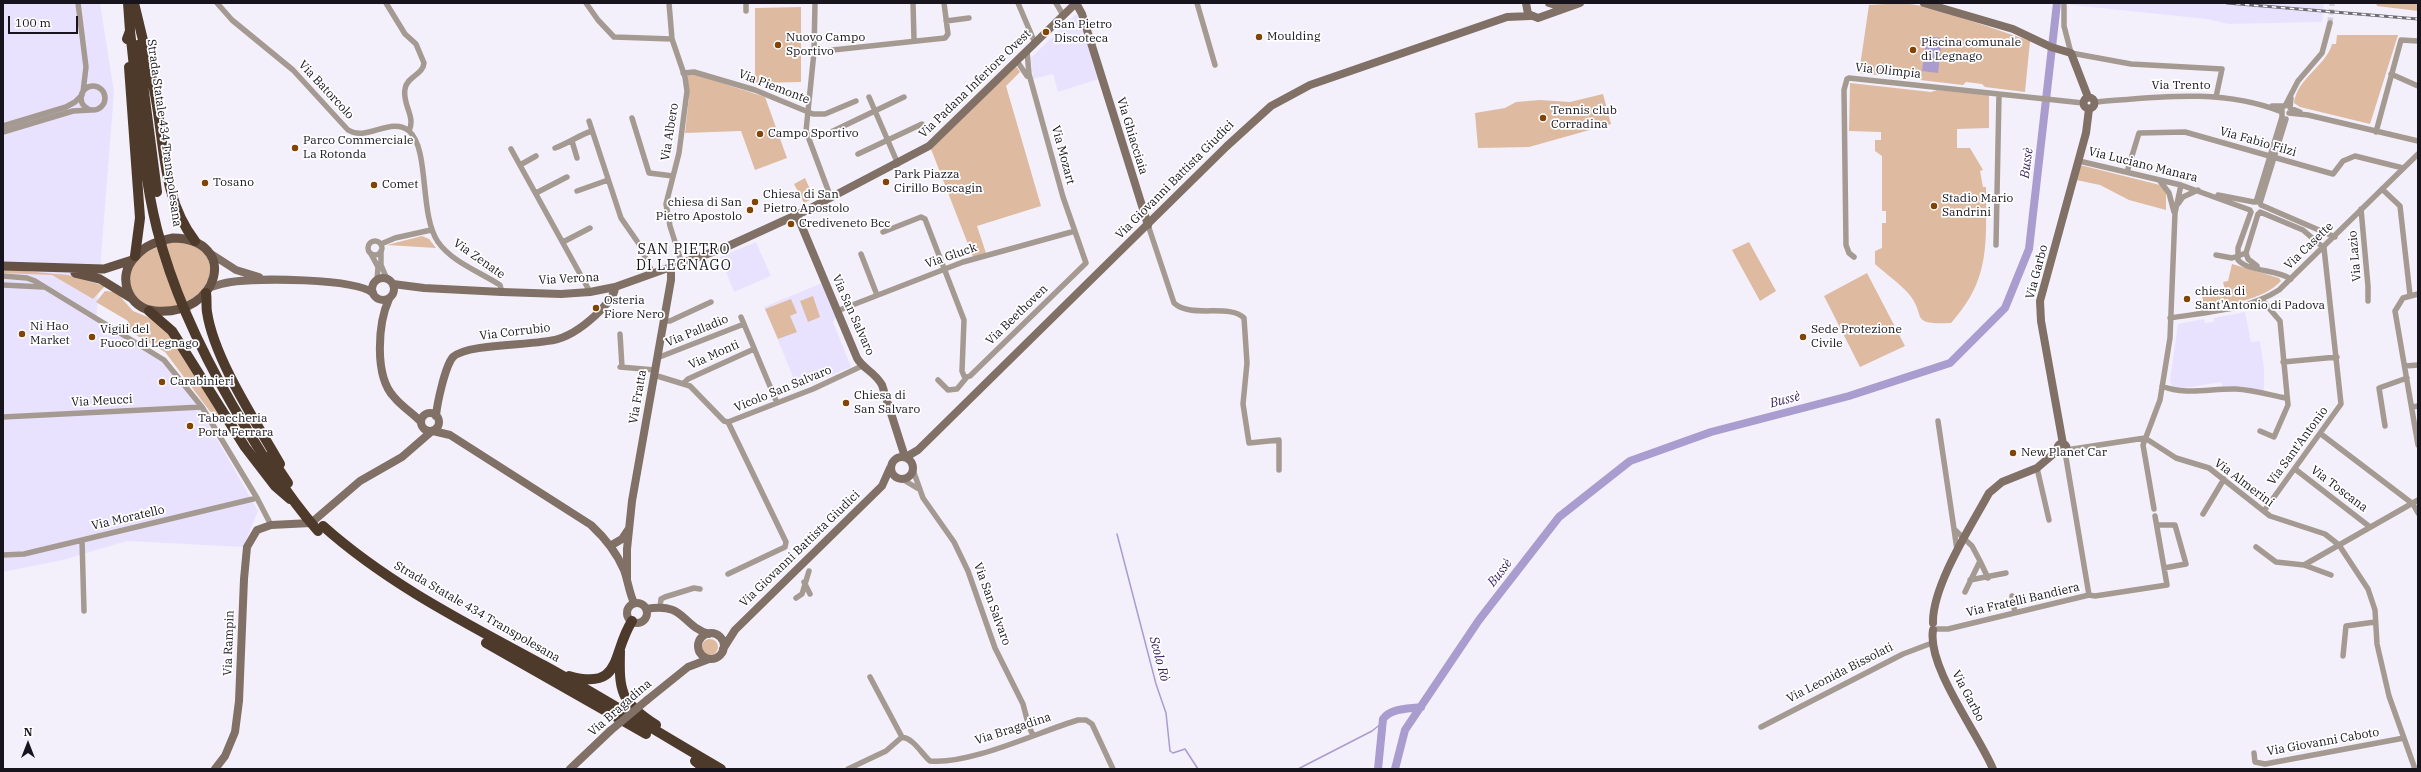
<!DOCTYPE html>
<html>
<head>
<meta charset="utf-8">
<style>
	body { margin:0 }
	#map { position:relative; width:2421px; height:772px; overflow:hidden; background:#f3f0fb; font-family:"IBM Plex Serif",serif }
	canvas { display:block }
	.frame { position:absolute; inset:0; border:4px solid #17141e; pointer-events:none }
	.north { position:absolute; left:8px; top:724px; width:40px; height:40px; -webkit-text-stroke:3px #fff; paint-order:stroke; rotate:0deg; font-size:11px; font-weight:700; line-height:16px; text-align:center; color:#17141e }
	.north::after { content:''; display:block; margin:auto; width:14px; height:18px; background:#17141e; clip-path:polygon(50% 0,100% 100%,50% 72%,0 100%) }
	.scale { position:absolute; left:8px; top:16px; width:70px; height:18px; box-sizing:border-box; border:2px solid #17141e; border-top:0; padding-left:5px; font-size:12px; line-height:14px; white-space:nowrap; color:#17141e; -webkit-text-stroke:3px #fff; paint-order:stroke }
</style>
</head>
<body>
<div id="map">
<canvas width="2421" height="772"></canvas>
<div class="frame"></div>
<div class="north">N</div>
<div class="scale">100 m</div>
</div>
<script>
const context = document.querySelector('canvas').getContext('2d');
context.lineJoin = 'round';
function paint(path, color) { context.fillStyle = color; context.fill(path, 'evenodd'); }
function stroke(path, color, width, dash) { context.strokeStyle = color; context.lineWidth = width; context.lineCap = dash ? 'butt' : 'round'; context.setLineDash(dash || []); context.stroke(path); }
function drawText(font, color, halo, rows, align = 'center') {
  context.font = font + ' "IBM Plex Serif",serif'; context.lineWidth = 3.5; context.setLineDash([]); context.textBaseline = 'middle'; context.strokeStyle = halo; context.fillStyle = color; for (const [text, x, y, turn = 0] of rows) {
    context.save(); context.translate(x, y); context.rotate((+turn || 0) * Math.PI / 180); context.textAlign = isNaN(turn) ? turn : align; if (halo) context.strokeText(text, 0, 0); context.fillText(text, 0, 0); context.restore();
  }
}
paint(new Path2D(`
	M3,3h97l14,89 -18,229 67,41 35,44 60,105 -15,36 -116,-6 -64,19 -60,12z
	M2071,3h253l-2,19 -94,2 -21,-5 -136,-14z
	M1076,14l3,4 20,61 -41,13 -5,-18 -20,5 -2,-21z
	M756,242l15,34 -37,16 -14,-35z
	M822,283l14,34 -3,5 18,45 -51,21 -3,-2 -33,-79z
	M2245,312l6,30 9,-1 4,27v23l-41,-2 -2,-7 -43,7 -6,-2 -2,-7 8,-56 26,-5 1,4 9,-1v-4z`), '#e9e2fe');
paint(new Path2D(`
	M1904,3l30,5 96,33 -5,51 -40,-5 -3,-3 -16,-2 -3,3 -43,-5 -7,-8 -28,-3 -8,6 -18,-2 10,-68z
	M2376,3h42v8l-41,-5z
	M801,7v75l-46,1v-75z
	M2337,35h61l-28,89 -70,-17 -6,-4c3,-25 33,-38 38,-59h4z
	M1016,66l4,6 -14,14 35,120 -64,20 9,27 -13,4 -42,-108z
	M687,74h7l71,23 22,61 -32,12 -14,-39 -56,2 4,-36z
	M1850,83l81,9 6,-2 52,5v33l-32,1v19h13l13,22 -3,1 3,16h3c0,56 5,92 -35,136 -44,2 -23,-7 -43,-30 -9,-10 -22,-19 -33,-29v-13l7,-3v-25h4v-12h-4v-55l-7,-5v-11h6v-8l-32,-1z
	M1603,94l8,30 -82,23 -51,1 -3,-35 30,-5 11,-6 24,-2 30,2z
	M2080,165l80,20 6,8v17l-37,-10 -29,-15 -24,-5z
	M805,178l9,20 -10,5 -10,-19z
	M422,236l7,3 7,9 -49,-3z
	M174,242c55,2 42,59 -4,65 -5,1 -11,3 -15,2 -7,-2 -14,-7 -20,-10 -2,-6 -7,-15 -6,-21 3,-23 25,-31 45,-36z
	M1749,242l27,49 -16,10 -28,-51z
	M2232,264l47,14 2,3c-19,20 -51,22 -77,27l-2,-13 23,-5 -2,-8 5,-1z
	M3,269l65,6 37,11 -12,13 -41,-24 -49,-2z
	M1867,273l38,73 -45,21 -36,-71z
	M105,291l11,1 17,19 22,9 13,11 54,83 -7,4 -50,-66 -41,-24 4,-7 -32,-19z
	M813,296l7,21 -12,5 -8,-21z
	M791,299l6,14 -7,3 7,16 -19,7 -13,-30z
	M702 647a8 8 0 1 1 16 0a8 8 0 1 1-16 0Z`), '#debaa0');
paint(new Path2D(`
	M1927,36l15,2 -4,35 -16,-2z`), '#a99ccf');
stroke(new Path2D(`
	M1117,534l39,150 10,29 4,38 3,2 12,-4 13,20
	M1298,769l74,-38 10,-8`), '#a99ccf', 1.5);
stroke(new Path2D(`
	M1378,769l5,-50c8,-11 25,-10 38,-12
	M1395,769l10,-39 74,-110 80,-103 71,-56 81,-29 138,-36 101,-33 55,-55 24,-59 28,-246`), '#a99ccf', 8);
stroke(new Path2D(`
	M2330,23l2,-20`), '#d2cfda', 5.5, [5.5, 3]);
stroke(new Path2D(`
	M78,3l8,64 -3,25
	M217,3l15,17 61,50 55,60c19,12 43,-14 61,1 21,18 10,84 29,111 14,20 42,30 62,43l2,7
	M386,3l19,31 11,10 8,19c-1,12 -17,13 -19,26 -3,16 11,27 4,42
	M586,3l12,17 16,17 58,2
	M669,3l3,36 13,38 2,14 -8,62 -13,51 4,22 12,38
	M746,3v8
	M913,3l1,36
	M1018,3l17,40
	M1056,3l7,12
	M1197,3l18,62
	M2064,5v21l7,27 60,11 91,5 -6,28
	M946,21l23,-3
	M814,52l1,-49
	M1017,61l10,15
	M683,73l11,-1 61,18 58,24h12l31,-13
	M2391,74l27,12
	M81 98a12 12 0 1 1 24 0a12 12 0 1 1-24 0Z
	M869,97l29,67
	M2291,98l-1,10 10,4
	M2095,102c63,-5 127,-14 187,10
	M2272,106h13l13,-25 24,-28 8,-30
	M2289,113l19,2 110,26
	M632,118l17,55 24,3
	M589,121l32,97 18,26 14,30
	M3,126l63,-19 9,-5 7,-7
	M3,132l70,-21 18,-1
	M831,132l73,-35
	M2376,132l25,-92 17,1
	M572,141l5,17
	M555,148c14,-5 24,-13 37,-17
	M511,149l79,143
	M858,154l64,-30
	M2079,161l102,24 69,25
	M520,165l16,-9
	M2127,172l12,-39 46,-1 148,42 10,-13 12,-5 48,12
	M2160,181l9,12 5,19
	M2382,189l18,17 10,89
	M577,191l31,-11
	M536,193l31,-16
	M2218,195l36,7
	M831,198l-25,-67 8,-79 131,-14 3,-4 -4,-31
	M2256,202l26,-85v-7
	M2260,203l26,-84
	M2178,204l5,-7 15,-7
	M2261,205l74,32
	M2361,209l7,77v15
	M2251,212l-13,36v12c11,12 38,9 53,19
	M2260,212l43,18 21,18
	M1148,225l26,78c17,16 55,0 70,15l3,45 -4,41 6,39 30,-3v30
	M883,232l38,-15 4,2 39,101 -2,51 2,5 3,1
	M368 248a7 7 0 1 1 14 0a7 7 0 1 1-14 0Z
	M563,242l27,-14
	M381,244l14,-6 36,-8
	M1996,245l3,-151
	M381,251v14l6,14
	M371,254l7,13 -1,14
	M861,254l16,41
	M2216,255l16,3 14,-5
	M1854,257l-5,-4 -3,-8 -2,-155 3,-11 2,-1 234,25
	M2257,266l-9,-7 -2,-6 12,-39
	M3,276l24,2 8,3 129,79 38,47 55,91 14,27
	M3,285l40,2
	M2418,294l-15,4 -8,13 23,134
	M837,311l126,-49 112,-31
	M741,317l36,86
	M2170,318c37,-6 78,-8 109,-28l139,-136
	M664,321h6l41,-19
	M620,334l2,33
	M657,358l87,-34
	M2283,362l54,-5
	M2405,366l13,-1
	M620,367l35,3
	M654,375l36,11 34,35 4,1 85,-33 49,-23
	M938,380l10,10 9,-1 10,-12 3,-1 116,-113 -23,-66 -34,-123 -2,-23
	M684,383l4,-4 66,-30
	M2162,386c24,10 50,2 74,3 17,1 34,6 50,9
	M2412,407l6,-1
	M3,417l199,-10
	M1938,421l16,108
	M2385,426l-6,-38 28,-10
	M2260,431l14,6 14,-32 -8,-84 -18,-21
	M2321,434l92,70
	M2066,450l79,-12 31,20 33,10 61,48 55,18 14,11 29,44 7,21 2,34 12,52 26,73
	M2065,452l24,143
	M2037,468l12,52
	M2295,469l75,58
	M913,470l10,28 31,44 14,29 27,77 28,56 6,23 4,8
	M902,479l15,9
	M2413,504l5,9
	M2154,509l-11,-64 17,-45 10,-62 5,-125 6,-28
	M2264,511l77,-107 -17,-156
	M2203,514l21,-35
	M2157,525h18l11,39 -22,4
	M82,540l2,71
	M2256,547l20,15 28,3 114,-65
	M1957,550l-3,-21 18,17 8,15 -15,31
	M3,555l21,-1 233,-56
	M1980,561l8,17
	M2304,565l27,10
	M728,574l57,-27 1,-5 -58,-120
	M1970,580l36,-7
	M804,582l6,12
	M2089,595l6,1 72,-11 -12,-69
	M2012,596l3,17
	M796,598l6,-4 7,-23
	M660,607l1,-8 4,-2 29,-9 6,1
	M1937,629h11l141,-34
	M2343,656l3,-30 29,-4
	M870,677l32,60
	M1761,727l142,-73 29,-11
	M2254,753l1,9 10,2 139,-26
	M848,769l38,-18 16,-14c12,2 19,16 28,24 40,4 108,-29 148,-41h8l6,4 21,45`), '#a59a92', 5.5);
stroke(new Path2D(`
	M1076,3l6,11 66,211
	M1526,3l2,11 10,4 42,-15
	M1549,3l16,5
	M1924,3l89,26 38,18 20,6 17,44
	M2083.5 103a5.5 5.5 0 1 1 11 0a5.5 5.5 0 1 1-11 0Z
	M797,215l60,143c6,11 18,14 25,27l23,72
	M208,252l28,18 23,7
	M372 289a11 11 0 1 1 22 0a11 11 0 1 1-22 0Z
	M393,284l31,4 78,4 59,2 29,-2 25,-5 109,-39 81,-37 124,-65 147,-143
	M211,287c6,-2 13,-4 20,-5 26,-4 123,-4 142,11
	M389,299c-11,24 -15,77 5,98 8,10 19,16 27,25
	M421 422a9 9 0 1 1 18 0a9 9 0 1 1-18 0Z
	M436,416c1,-12 9,-50 17,-59 15,-14 82,-11 105,-18 17,-5 31,-17 43,-29 5,-6 14,-14 14,-23
	M433,431l17,4 141,90c14,13 26,28 33,45 4,11 5,22 10,33
	M2057.5 448a4.5 4.5 0 1 1 9 0a4.5 4.5 0 1 1-9 0Z
	M2063,444l-22,-123 -1,-20 46,-168 3,-24
	M891 468a11 11 0 1 1 22 0a11 11 0 1 1-22 0Z
	M906,457l12,-7 309,-304 44,-40 39,-21 197,-68 23,-1
	M610,546l12,-7 6,-9
	M627,579v-30l5,-48 39,-221v-12
	M627 613a10 10 0 1 1 20 0a10 10 0 1 1-20 0Z
	M646,609c40,-7 34,16 63,25
	M1933,623c-1,-37 38,-97 56,-130l13,-11 35,-14 21,-18
	M1933,630c-6,37 45,103 60,139
	M698 646a13 13 0 1 1 26 0a13 13 0 1 1-26 0Z
	M723,649l12,-19 147,-144 8,-18
	M647,700l41,-33 21,-8
	M215,769l10,-13 10,-24 4,-31 5,-122 3,-32 10,-17 14,-5 40,-2 49,-42 42,-24 30,-26
	M570,769l40,-38`), '#807065', 8);
stroke(new Path2D(`
	M173,238c67,1 47,79 -18,73 -27,-2 -39,-35 -20,-54 10,-12 23,-16 38,-19z
	M3,266l101,3 28,-9
	M75,273l25,6 31,19`), '#655245', 9);
stroke(new Path2D(`
	M134,3c7,29 14,57 20,86 11,52 7,108 41,152
	M127,39l3,-8 -2,-28
	M138,45l19,147
	M129,67l11,151 -5,38
	M206,293c1,6 0,13 1,19 7,47 49,110 73,152
	M149,311l23,20 73,116 30,39 15,13
	M323,526c66,59 145,98 222,140 60,33 117,69 176,103
	M486,643l160,91
	M620,651c-1,41 0,50 36,74
	M569,676c54,15 42,-22 63,-55
	M695,761l10,8`), '#4e3a2b', 10);
const rail = new Path2D(`
	M2227,3l191,16`);
stroke(rail, '#6f6c76', 3);
stroke(rail, '#fff', 1.5, [4.5]);
stroke(new Path2D(`
	M610,731l37,-31`), '#807065', 8);
stroke(new Path2D(`
	M130,31c8,66 11,134 27,198 16,63 44,122 76,177 26,44 51,86 85,125
	M270,456l18,27`), '#4e3a2b', 10);
for (const [x, y, r, color] of [
	[1046,32,4,"#824404"],
	[1259,37,4,"#824404"],
	[778,45,4,"#824404"],
	[1913,50,4,"#824404"],
	[1543,118,4,"#824404"],
	[760,134,4,"#824404"],
	[295,148,4,"#824404"],
	[886,182,4,"#824404"],
	[205,183,4,"#824404"],
	[374,185,4,"#824404"],
	[755,202,4,"#824404"],
	[1934,206,4,"#824404"],
	[750,210,4,"#824404"],
	[791,224,4,"#824404"],
	[2187,299,4,"#824404"],
	[596,308,4,"#824404"],
	[22,334,4,"#824404"],
	[92,337,4,"#824404"],
	[1803,337,4,"#824404"],
	[162,382,4,"#824404"],
	[846,403,4,"#824404"],
	[190,426,4,"#824404"],
	[2013,453,4,"#824404"]
]) { const dot = new Path2D(); dot.arc(x, y, r, 0, 2 * Math.PI); context.fillStyle = color; context.fill(dot); stroke(dot, '#fff', 1.5); }
drawText('12px', '#17141e', '#fff', [
	["San Pietro",1054,25],
	["Discoteca",1054,39],
	["Moulding",1267,37],
	["Nuovo Campo",786,38],
	["Sportivo",786,52],
	["Piscina comunale",1921,43],
	["di Legnago",1921,57],
	["Tennis club",1551,111],
	["Corradina",1551,125],
	["Campo Sportivo",768,134],
	["Parco Commerciale",303,141],
	["La Rotonda",303,155],
	["Park Piazza",894,175],
	["Cirillo Boscagin",894,189],
	["Tosano",213,183],
	["Comet",382,185],
	["Chiesa di San",763,195],
	["Pietro Apostolo",763,209],
	["Stadio Mario",1942,199],
	["Sandrini",1942,213],
	["chiesa di San",742,203,"right"],
	["Pietro Apostolo",742,217,"right"],
	["Crediveneto Bcc",799,224],
	["chiesa di",2195,292],
	["Sant'Antonio di Padova",2195,306],
	["Osteria",604,301],
	["Fiore Nero",604,315],
	["Ni Hao",30,327],
	["Market",30,341],
	["Vigili del",100,330],
	["Fuoco di Legnago",100,344],
	["Sede Protezione",1811,330],
	["Civile",1811,344],
	["Carabinieri",170,382],
	["Chiesa di",854,396],
	["San Salvaro",854,410],
	["Tabaccheria",198,419],
	["Porta Ferrara",198,433],
	["New Planet Car",2021,453]
], 'left');
drawText('12px', '#17141e', '#fff', [
	["Via Olimpia",1888,71,6],
	["Via Padana Inferiore Ovest",975,84,-44],
	["Via Trento",2181,86],
	["Via Piemonte",774,87,21],
	["Via Batorcolo",326,90,47],
	["Via Albero",670,132,-81],
	["Strada Statale 434 Transpolesana",164,133,82],
	["Via Ghiacciaia",1132,136,73],
	["Via Fabio Filzi",2258,142,16],
	["Via Mozart",1063,155,75],
	["Via Luciano Manara",2143,165,14],
	["Via Giovanni Battista Giudici",1175,180,-45],
	["Via Casette",2309,246,-44],
	["Via Gluck",951,256,-19],
	["Via Lazio",2355,256,-95],
	["Via Zenate",479,259,35],
	["Via Garbo",2037,272,-75],
	["Via Verona",569,279,-3],
	["Via San Salvaro",853,315,66],
	["Via Beethoven",1017,315,-44],
	["Via Palladio",697,331,-22],
	["Via Corrubio",515,332,-7],
	["Via Monti",714,355,-24],
	["Vicolo San Salvaro",783,389,-22],
	["Via Fratta",638,397,-80],
	["Via Meucci",102,401,-3],
	["Via Sant'Antonio",2298,446,-54],
	["Via Almerini",2244,483,37],
	["Via Toscana",2339,489,37],
	["Via Moratello",128,518,-13],
	["Via Giovanni Battista Giudici",800,549,-44],
	["Via Fratelli Bandiera",2023,600,-13],
	["Via San Salvaro",992,604,70],
	["Strada Statale 434 Transpolesana",477,612,30],
	["Via Rampin",229,643,-88],
	["Via Leonida Bissolati",1840,673,-27],
	["Via Garbo",1968,696,62],
	["Via Bragadina",620,708,-41],
	["Via Bragadina",1013,729,-18],
	["Via Giovanni Caboto",2323,742,-10]
]);
drawText('italic 13px', '#331d5a', '#fff', [
	["Bussè",2027,163,-83],
	["Bussè",1785,400,-15],
	["Bussè",1500,573,-52],
	["Scolo Rò",1159,659,75]
]);
context.letterSpacing = '1px';
drawText('14px', '#17141e', '#fff', [
	["SAN PIETRO",684,250],
	["DI LEGNAGO",684,266]
]);
context.letterSpacing = '0px';
</script>
</body>
</html>
